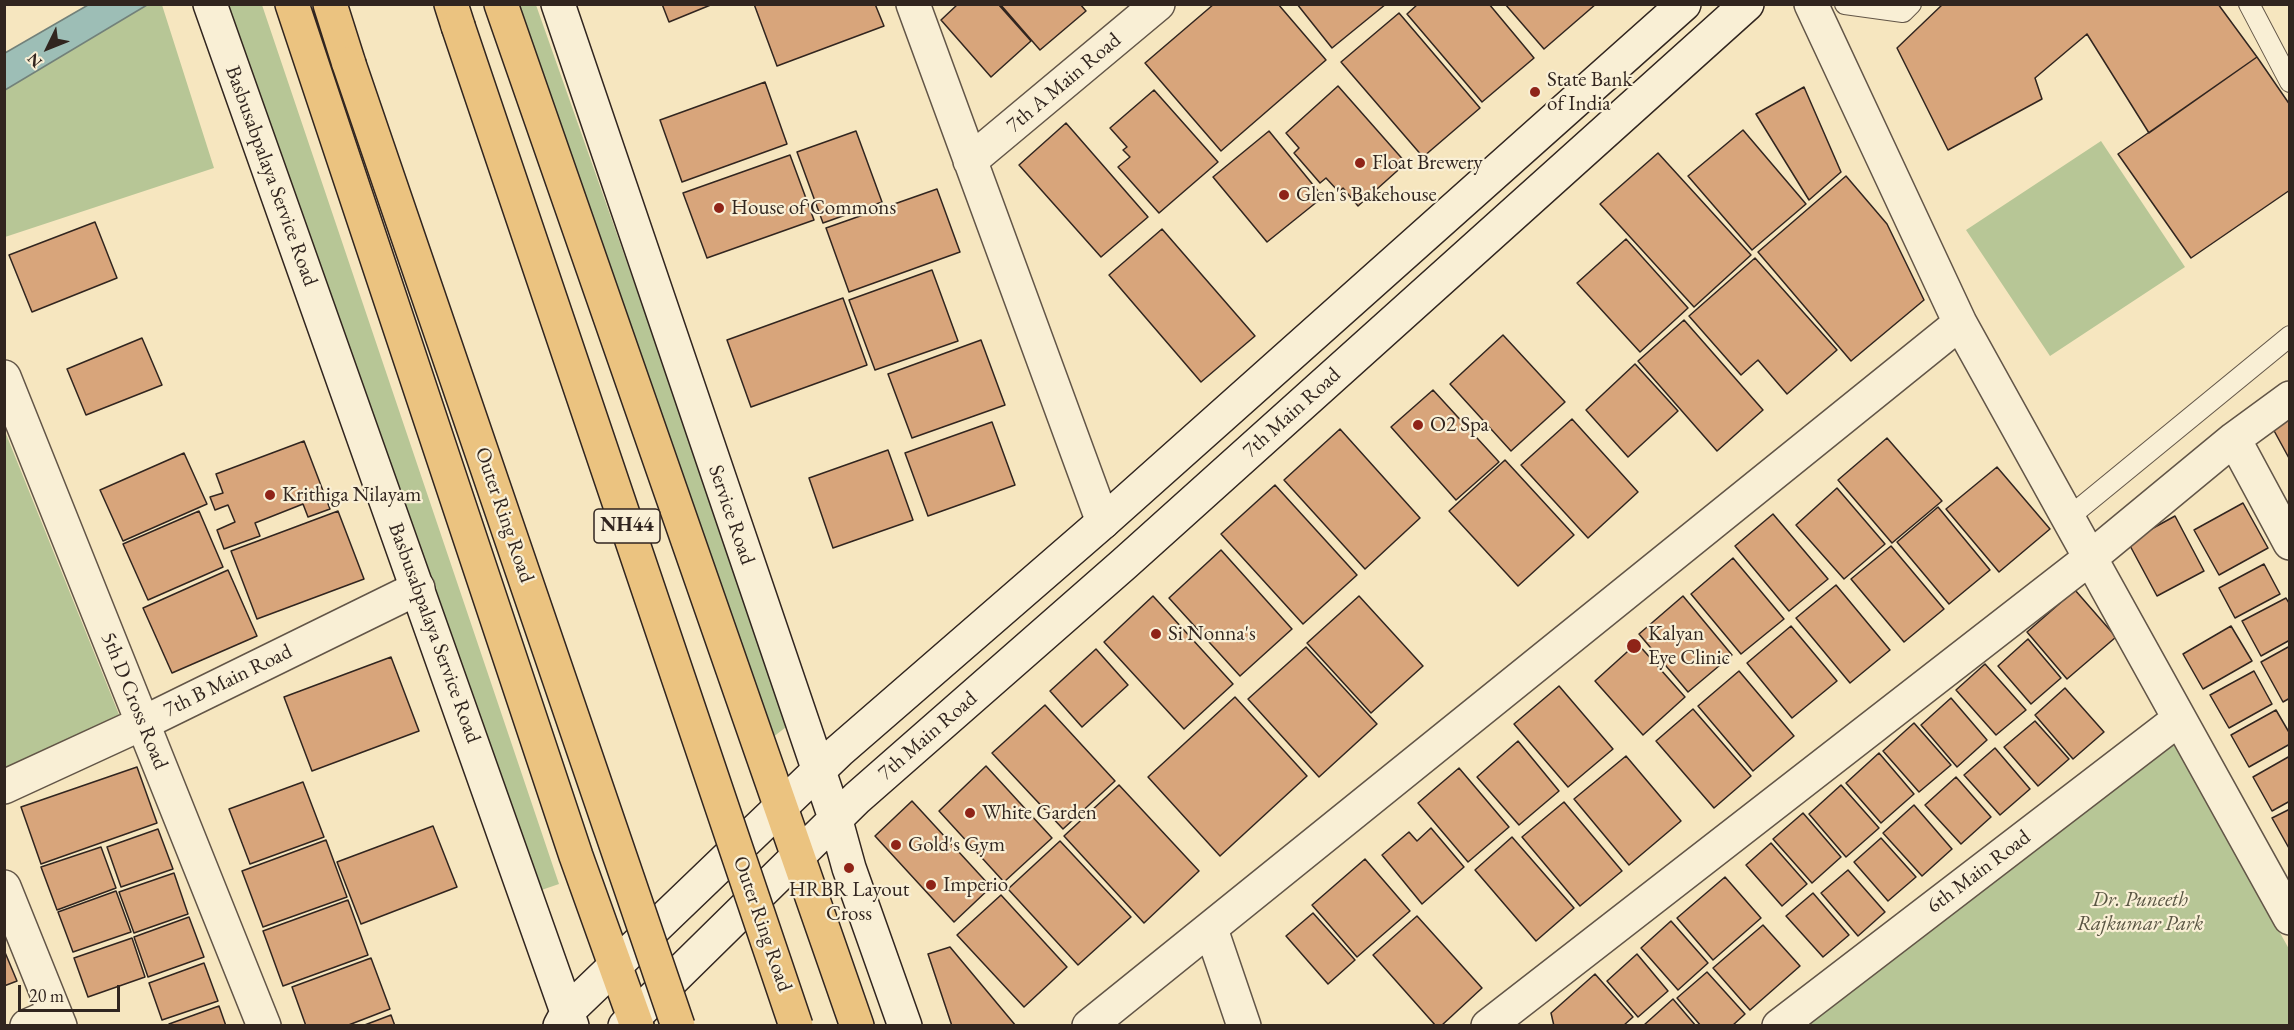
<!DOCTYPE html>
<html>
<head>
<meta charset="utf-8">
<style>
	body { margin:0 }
	#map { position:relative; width:2294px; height:1030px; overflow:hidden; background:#f6e6bf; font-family:"EB Garamond",serif }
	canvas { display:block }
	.frame { position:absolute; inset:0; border:6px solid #31251f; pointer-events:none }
	.north { position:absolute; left:18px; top:18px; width:60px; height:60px; -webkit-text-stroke:4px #f9efd5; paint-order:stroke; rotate:227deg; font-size:16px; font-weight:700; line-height:24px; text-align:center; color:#31251f }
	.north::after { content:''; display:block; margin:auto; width:21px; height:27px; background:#31251f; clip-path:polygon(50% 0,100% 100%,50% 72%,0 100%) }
	.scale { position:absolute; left:18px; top:985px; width:102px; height:27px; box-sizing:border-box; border:3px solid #31251f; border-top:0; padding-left:8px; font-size:18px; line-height:21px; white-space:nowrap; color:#31251f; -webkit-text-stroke:4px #f9efd5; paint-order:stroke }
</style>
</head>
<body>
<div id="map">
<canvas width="2294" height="1030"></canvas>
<div class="frame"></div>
<div class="north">N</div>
<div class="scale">20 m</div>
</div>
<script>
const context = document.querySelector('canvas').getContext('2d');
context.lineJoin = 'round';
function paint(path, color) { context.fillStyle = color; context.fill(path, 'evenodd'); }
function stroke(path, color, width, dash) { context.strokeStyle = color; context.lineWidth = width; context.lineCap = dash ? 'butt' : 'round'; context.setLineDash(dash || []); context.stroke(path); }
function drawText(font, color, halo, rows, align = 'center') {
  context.font = font + ' "EB Garamond",serif'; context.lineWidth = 4.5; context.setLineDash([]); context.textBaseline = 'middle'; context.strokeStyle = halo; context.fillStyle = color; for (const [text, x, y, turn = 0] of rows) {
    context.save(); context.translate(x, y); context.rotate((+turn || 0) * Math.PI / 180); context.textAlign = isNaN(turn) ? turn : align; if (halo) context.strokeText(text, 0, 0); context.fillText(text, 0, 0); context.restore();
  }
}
paint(new Path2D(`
	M147,5h15l52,163 -209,69v-147z
	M225,5h37l297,879 -29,10z
	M512,5h24l254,719 -22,17z
	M2101,141l84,126 -135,89 -84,-126z
	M4,429l116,288 -115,51h-1z
	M2174,742l115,207v76l-485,1z`), '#b7c696');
const water = new Path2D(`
	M88,5h59l-142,85v-37z`);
paint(water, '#9dbeb6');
stroke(water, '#72817a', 1.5);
const building = new Path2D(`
	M662,4h51l-44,18z
	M754,4h121l9,22 -107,40z
	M958,4h40l33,37 -40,36 -50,-57z
	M1000,4h80l6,7 -46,39z
	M1214,4h64l48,56 -105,91 -76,-88z
	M1297,4h89l-54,44z
	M1418,4h71l45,54 -52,44 -75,-88z
	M1505,4h91l-52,45z
	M1943,4h275l39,53 -108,76 -62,-99 -52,44 7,21 -94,51 -51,-102z
	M1399,13l81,95 -57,49 -82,-95z
	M2257,57l33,48v85l-99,68 -73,-104z
	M765,82l22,62 -105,38 -22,-62z
	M1338,86l68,77 -48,43 -15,-18 -4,4 -13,-14 -6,5 -26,-30 5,-5 -13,-15z
	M1804,87l37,85 -32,28 -53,-86z
	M1154,90l64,72 -59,51 -41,-46 12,-10 -7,-7 4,-3 -17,-19z
	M1066,123l82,94 -47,40 -82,-92z
	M1743,130l63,74 -54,46 -64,-74z
	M856,131l26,71 -59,21 -26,-71z
	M1269,131l54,66 -56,45 -54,-65z
	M1658,153l93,102 -57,52 -94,-103z
	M790,155l24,65 -107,38 -24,-65z
	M1846,176l41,48 37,76 -73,61 -93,-109z
	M937,189l23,63 -111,40 -23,-64z
	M95,222l22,56 -85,34 -23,-57z
	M1162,229l93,107 -54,46 -92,-107z
	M1626,239l62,69 -48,44 -63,-69z
	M1755,258l82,92 -50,44 -29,-34 -17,15 -52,-59z
	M932,270l26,71 -83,29 -26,-70z
	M843,298l24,67 -116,42 -24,-67z
	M1684,320l79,90 -46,41 -79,-90z
	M1503,335l62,67 -54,49 -61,-67z
	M142,338l20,47 -76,30 -19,-46z
	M981,340l24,65 -93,33 -24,-64z
	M1635,364l43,47 -50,46 -42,-47z
	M1433,390l66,72 -43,38 -65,-73z
	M2290,417v43l-18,-33z
	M1572,419l66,73 -50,46 -67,-73z
	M992,422l23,63 -87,31 -23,-63z
	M1340,429l80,89 -55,51 -81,-89z
	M1887,438l55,63 -50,42 -54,-63z
	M304,441l26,68 -22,8 -5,-13 -48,19 5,13 -36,13 -7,-19 18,-8 -7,-17 -13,5 -5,-13 13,-4 -7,-19z
	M888,450l25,70 -80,28 -24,-70z
	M184,453l23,51 -84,37 -23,-51z
	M1505,460l69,75 -56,51 -69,-75z
	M1997,467l53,62 -51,43 -53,-63z
	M1275,485l82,90 -54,49 -82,-90z
	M1837,488l48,56 -41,35 -48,-54z
	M2243,503l25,45 -49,27 -25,-45z
	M1938,507l52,63 -41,34 -52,-62z
	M199,511l24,56 -75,33 -25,-56z
	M338,511l26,68 -107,40 -26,-68z
	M1773,514l55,65 -39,32 -54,-65z
	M2175,516l29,55 -47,25 -29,-54z
	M1891,546l53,63 -40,33 -53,-63z
	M1221,550l71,79 -52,47 -71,-78z
	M1733,558l51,61 -43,35 -50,-60z
	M2264,564l16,30 -45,24 -16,-30z
	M228,570l29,66 -85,37 -29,-65z
	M1836,585l54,65 -40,33 -54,-65z
	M2075,590l41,47 -49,42 -40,-47z
	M1153,596l80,88 -49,45 -80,-87z
	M1359,596l64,70 -52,47 -64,-70z
	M1683,596l49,59 -44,37 -49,-58z
	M2286,598l4,7v35l-29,16 -19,-35z
	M1791,626l46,55 -45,37 -45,-55z
	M2231,626l21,35 -49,28 -20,-35z
	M2028,639l33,39 -30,26 -33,-38z
	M1637,643l48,54 -42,38 -48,-54z
	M2290,646v52l-7,4 -22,-40z
	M1306,647l71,77 -58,53 -71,-78z
	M1096,649l32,36 -46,42 -32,-36z
	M391,657l28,74 -107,40 -28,-74z
	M1985,664l41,46 -30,25 -40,-45z
	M1739,671l55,65 -41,35 -55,-65z
	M2254,671l18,33 -43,24 -19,-33z
	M1559,686l54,63 -45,38 -54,-63z
	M2065,688l39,44 -31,27 -38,-44z
	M1235,697l72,79 -87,80 -72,-79z
	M1951,698l36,42 -30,27 -36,-42z
	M1045,705l70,76 -52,48 -71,-76z
	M1693,709l58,67 -37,32 -58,-67z
	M2276,710l14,24v10l-41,23 -18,-32z
	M2035,721l34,38 -31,27 -34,-39z
	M1914,723l37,42 -32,27 -36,-41z
	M1518,741l41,50 -40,34 -42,-48z
	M1995,748l35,41 -30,26 -36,-40z
	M1879,753l35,41 -33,29 -35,-40z
	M1626,756l55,65 -52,44 -55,-66z
	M2290,756v45l-18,10 -19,-34z
	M986,766l66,72 -48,44 -65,-71z
	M137,767l20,56 -116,41 -20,-57z
	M1459,768l50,59 -41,35 -50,-59z
	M1956,777l35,40 -30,27 -36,-39z
	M303,782l21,55 -74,27 -21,-55z
	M1119,785l80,86 -55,52 -80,-87z
	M1841,785l38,43 -33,29 -37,-43z
	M912,801l79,86 -37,35 -79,-86z
	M1564,802l58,69 -42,35 -58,-69z
	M1914,805l38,44 -30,27 -39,-43z
	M2290,809v41l-18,-32z
	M1803,813l38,44 -29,26 -39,-44z
	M433,826l24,61 -96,37 -24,-62z
	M1431,828l33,39 -42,37 -40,-49 27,-23 8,9z
	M158,829l15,40 -52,18 -14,-40z
	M1512,837l62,71 -38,33 -61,-71z
	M1881,838l35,39 -28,24 -34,-39z
	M326,840l21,57 -84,30 -21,-56z
	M1060,841l71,76 -53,48 -70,-76z
	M1771,843l36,41 -25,22 -36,-41z
	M101,847l15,41 -59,22 -16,-43z
	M1365,859l45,52 -53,46 -45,-52z
	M1848,870l37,42 -27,24 -37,-43z
	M174,873l14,41 -54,19 -15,-41z
	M1725,877l36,41 -48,42 -36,-42z
	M116,891l15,41 -58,20 -15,-40z
	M1813,893l36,42 -26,22 -37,-41z
	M1001,895l66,72 -43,40 -67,-72z
	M348,900l20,55 -85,31 -20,-55z
	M1313,913l42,47 -27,24 -42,-48z
	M1417,916l65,72 -41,38h-5l-63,-71z
	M189,917l15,40 -56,20 -14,-40z
	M1671,921l37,42 -30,27 -37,-42z
	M1763,925l37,41 -50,44 -37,-42z
	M132,938l13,39 -57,20 -14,-39z
	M950,947l66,79h-64l-24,-72z
	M4,950l13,31 -13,5z
	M1637,954l31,37 -30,26 -31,-36z
	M371,958l19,51 -44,17h-40l-14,-39z
	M204,963l14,38 -56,19 -13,-37z
	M1707,972l38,42 -13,12h-31l-24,-28z
	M1595,974l38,43 -10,9h-69l-3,-13z
	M1673,999l23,27h-52v-1z
	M219,1006l7,20h-56l-1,-2z
	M391,1015l4,11h-33z`);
paint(building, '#d8a57b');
stroke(building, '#31251f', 1.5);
const lane = new Path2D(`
	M1845,4l58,8 8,-8
	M2249,4l41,78
	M2068,518l222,-182`);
const street = new Path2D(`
	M913,4l190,518
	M1811,4l149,319 330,595
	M970,161l188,-157
	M4,377l260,649
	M2234,439l56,104
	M4,787l139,-64 275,-135
	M4,887l56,139
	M1211,929l33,97
	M27,1026l28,-12
	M1089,1026l871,-703
	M1488,1026l602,-468 144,-119 56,-41
	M1779,1026l400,-307`);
const secondary = new Path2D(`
	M210,4l362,1022
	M558,4l278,817 13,47 56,158
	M560,1026l8,-15 271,-260 264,-229 581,-518
	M625,1026l232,-228 267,-234 623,-560`);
const highway = new Path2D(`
	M292,4l284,852 61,170
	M330,4l19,60
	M451,4l7,22
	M501,4l356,1022`);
stroke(lane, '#625547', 22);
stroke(street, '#625547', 36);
stroke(secondary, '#31251f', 36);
stroke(highway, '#31251f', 36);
stroke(lane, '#f9efd5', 20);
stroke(street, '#f9efd5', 33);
stroke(secondary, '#f9efd5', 33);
stroke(highway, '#ebc380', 33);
const highwayBridge = new Path2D(`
	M458,26l338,1000
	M349,64l329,962`);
stroke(highwayBridge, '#31251f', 36, []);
stroke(highwayBridge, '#ebc380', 33);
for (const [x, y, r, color] of [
	[1535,92,6,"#8f2418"],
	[1360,163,6,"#8f2418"],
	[1284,195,6,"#8f2418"],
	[719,208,6,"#8f2418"],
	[1418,425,6,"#8f2418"],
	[270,495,6,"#8f2418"],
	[1156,634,6,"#8f2418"],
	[1634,646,8,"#8f2418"],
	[970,813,6,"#8f2418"],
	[896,845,6,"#8f2418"],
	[849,868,6,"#8f2418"],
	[931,885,6,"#8f2418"]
]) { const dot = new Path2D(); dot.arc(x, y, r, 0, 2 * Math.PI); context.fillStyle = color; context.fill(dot); stroke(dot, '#f9efd5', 2); }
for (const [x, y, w] of [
	[627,526,66]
]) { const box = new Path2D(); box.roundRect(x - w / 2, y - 17, w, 34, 4.5); context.fillStyle = '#f9efd5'; context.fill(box); stroke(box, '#31251f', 1.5); }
drawText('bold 20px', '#31251f', null, [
	["NH44",627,526]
]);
drawText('21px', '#31251f', '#f9efd5', [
	["State Bank",1547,80],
	["of India",1547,104],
	["Float Brewery",1372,163],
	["Glen's Bakehouse",1296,195],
	["House of Commons",731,208],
	["O2 Spa",1430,425],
	["Krithiga Nilayam",282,495],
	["Si Nonna's",1168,634],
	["Kalyan",1648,634],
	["Eye Clinic",1648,658],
	["White Garden",982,813],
	["Gold's Gym",908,845],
	["Imperio",943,885],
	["HRBR Layout",849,890,"center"],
	["Cross",849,914,"center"]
], 'left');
drawText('21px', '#31251f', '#f9efd5', [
	["7th A Main Road",1064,83,-40],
	["Basbusabpalaya Service Road",271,176,70],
	["7th Main Road",1292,413,-42],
	["Outer Ring Road",504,515,71],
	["Service Road",731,515,71],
	["Basbusabpalaya Service Road",434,633,70],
	["7th B Main Road",228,681,-26],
	["5th D Cross Road",134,701,68],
	["7th Main Road",928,736,-41],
	["6th Main Road",1979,872,-37],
	["Outer Ring Road",762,924,71]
]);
drawText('italic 21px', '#595543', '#f9efd5', [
	["Dr. Puneeth",2140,900],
	["Rajkumar Park",2140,924]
]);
</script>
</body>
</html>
